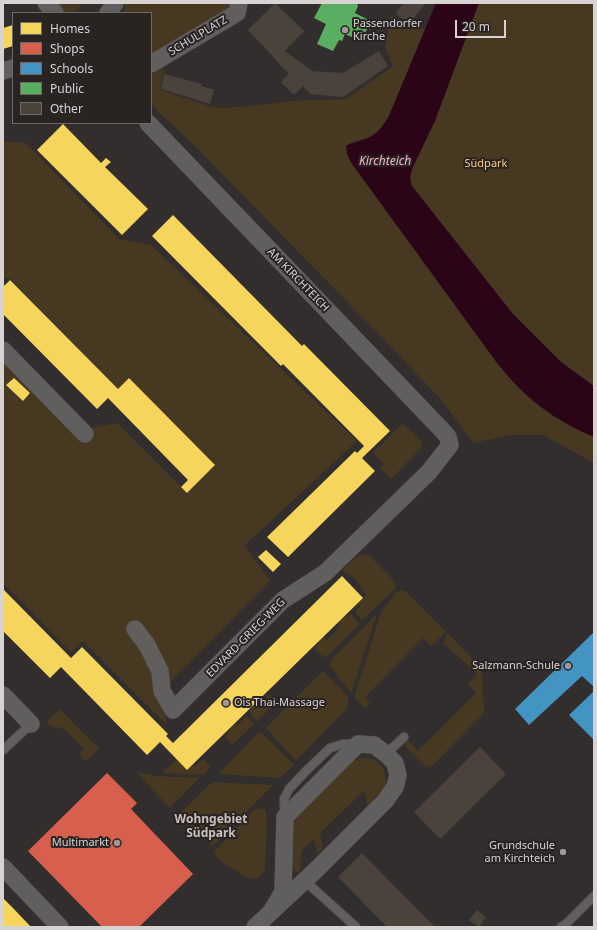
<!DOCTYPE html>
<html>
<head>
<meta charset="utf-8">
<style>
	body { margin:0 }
	#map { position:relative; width:597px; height:930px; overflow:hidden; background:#312e2d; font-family:"Noto Sans",sans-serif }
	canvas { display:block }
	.frame { position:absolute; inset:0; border:4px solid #d7d3d2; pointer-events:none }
	.legend { position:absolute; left:12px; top:12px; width:140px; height:112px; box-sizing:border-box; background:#292322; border:1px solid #6f6968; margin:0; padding:5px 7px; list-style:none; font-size:12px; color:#d7d3d2 }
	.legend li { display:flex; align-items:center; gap:8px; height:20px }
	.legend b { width:20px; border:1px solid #6f6968 }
	.scale { position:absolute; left:455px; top:20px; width:51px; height:18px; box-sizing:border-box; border:2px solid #d7d3d2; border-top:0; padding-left:5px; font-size:12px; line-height:14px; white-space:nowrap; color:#d7d3d2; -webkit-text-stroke:3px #292322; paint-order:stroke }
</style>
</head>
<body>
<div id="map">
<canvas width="597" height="930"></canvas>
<div class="frame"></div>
<ul class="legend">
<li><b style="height:11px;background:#f6d55c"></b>Homes</li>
<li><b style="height:11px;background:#d6604d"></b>Shops</li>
<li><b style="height:11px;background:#4393c3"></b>Schools</li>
<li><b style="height:11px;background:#5aae61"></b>Public</li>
<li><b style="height:11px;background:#4c423c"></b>Other</li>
</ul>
<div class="scale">20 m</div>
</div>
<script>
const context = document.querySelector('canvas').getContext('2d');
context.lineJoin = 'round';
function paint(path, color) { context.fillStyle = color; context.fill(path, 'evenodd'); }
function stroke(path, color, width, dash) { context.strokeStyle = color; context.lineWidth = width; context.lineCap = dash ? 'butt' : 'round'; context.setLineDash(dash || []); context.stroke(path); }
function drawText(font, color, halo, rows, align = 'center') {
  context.font = font + ' "Noto Sans",sans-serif'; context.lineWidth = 4; context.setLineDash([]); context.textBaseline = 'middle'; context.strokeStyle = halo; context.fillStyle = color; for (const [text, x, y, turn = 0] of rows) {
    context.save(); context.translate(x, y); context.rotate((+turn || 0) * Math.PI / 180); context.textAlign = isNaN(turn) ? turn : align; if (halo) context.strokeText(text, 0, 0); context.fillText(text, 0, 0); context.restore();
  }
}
paint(new Path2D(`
	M46,3h37c-8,12 -15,10 -28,10z
	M126,3h108l-1,2 -82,53v-45h-28z
	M434,3h160v460l-51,-28h-33l-37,8 -30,-41 -49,-52 -201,-206 -39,-36 -3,-7v-26l13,-11 -4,26 49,16 15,2 26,-2 41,-5 55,-2 47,-33 -8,-19 6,-32 34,14 11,-24z
	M3,141l23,2 93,96 32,6 206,196 -112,104 25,36 -108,110 5,34 -84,-84 -12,11 -68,-69v-225l70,73 44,-8 70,70 28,-27 -86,-88 -11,11 -108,-110 -7,-2z
	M402,424l3,1 18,18 -2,5 -30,31 -11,-12 4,-3 -11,-11z
	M360,554l9,1 26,27 1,6 -34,32 -7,-8 5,-6 -2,-3 9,-8 -12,-16 -13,-9z
	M402,590h2l42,42 -15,14 -8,-8 -58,59 5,5 -5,6 -10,-10v-3l26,-83 15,-20z
	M351,614l8,10 -34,34 -10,-9 3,-6 6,-6 3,3 12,-13v-6l6,-6 3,2z
	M377,614l-26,79 -22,-28 2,-5z
	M448,633l29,31 5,8 2,41 -53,54 -7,-2 -19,-19 2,-6 11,11 58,-58 -8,-9 9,-10 -34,-31z
	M323,671l25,26v10l-52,54 -30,-33z
	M269,694l6,9 -18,19 -7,-9 1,-4 6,-7 4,1z
	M60,709l39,40 -13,12 -7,-7 5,-5 -23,-23 -5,4 -10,-8z
	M246,716l8,8 -22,21 -7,-7c4,-6 5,-9 10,-14l3,1z
	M260,731l34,34 -14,13 -62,-4z
	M359,758c20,-1 28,10 27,28l-19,20 -2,-16 -45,43 3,16 -5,5 -4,-15 -12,11 -2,21c-3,3 -6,0 -8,-3l2,-45 5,-10 50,-49z
	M177,759l10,11 6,-6 2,2 8,-7 8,8 -7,8 -42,-2z
	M136,772l20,4 43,2 -29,30z
	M212,782l61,3 -60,61 -35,-31z
	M262,808l3,1 2,10 -2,50 -6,9 -10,1 -31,-20 -4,-7 40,-42z`), '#473821');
paint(new Path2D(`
	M436,3h43l-44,118 -23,48 -2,9 2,8 101,128 48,48 33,24v51c-42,-18 -68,-38 -97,-74l-145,-199 -5,-10 -1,-8c8,-5 16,-5 24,-9 8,-4 13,-12 18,-19z`), '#2c0418');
paint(new Path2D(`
	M13,25v21l-10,3v-21z
	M63,124l38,39 5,-5 5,4 -6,5 43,42 -26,26 -85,-85z
	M173,215l129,131 2,-2 86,87 -28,27 13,13 -87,86 -21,-20 88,-86 2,2 7,-7 -81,-82 -2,2 -129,-130z
	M10,280l108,109 11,-11 86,87 -28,28 -6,-6 7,-7 -80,-82 -11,11 -94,-95v-27z
	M14,378l16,15 -7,8 -17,-16z
	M266,550l15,14 -8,8 -15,-15z
	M342,576l21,22 -176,172 -27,-28 -13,13 -86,-88 -11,11 -47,-47v-42l68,69 11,-11 86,87 -2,2 7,7z
	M3,898l9,9 19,20h-28z`), '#f6d55c');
paint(new Path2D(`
	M107,773l30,30 -6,6 62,65 -54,53h-37l-74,-76z`), '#d6604d');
paint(new Path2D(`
	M594,632v55l-12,-11 -53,49 -14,-16z
	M594,691v49l-25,-25z`), '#4393c3');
paint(new Path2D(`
	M322,3h35l1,3 -3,7 16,8 -10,20 -16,-7 -3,7 -3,-1 -6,11 -16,-7 9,-20 -12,-6z`), '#5aae61');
paint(new Path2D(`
	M275,3l29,28 -19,20 27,20 31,2 36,-22 9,15 -45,31 -33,-3 -7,-8 -9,9 -13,-13 8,-8 -41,-44z
	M403,3l22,1 -16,20 -13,-10z
	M164,74l38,10 -1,2 13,4 -4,14 -49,-15z
	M480,747l26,27 -66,65 -26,-27z
	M362,853l73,74h-48l-49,-50z
	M477,910l9,7 -7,10 -10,-7z`), '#4c423c');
const lane = new Path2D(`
	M3,750l28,-26
	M386,754l18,-17
	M285,816l-1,-17 5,-10 19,-20 22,-21 13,-4h13
	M305,881l51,46
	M561,927l5,-3 28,-28`);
const street = new Path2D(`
	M46,3l9,10
	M108,13l7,-10
	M151,64l86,-51 2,-10
	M3,71l10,-3
	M3,350l82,84
	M135,629l12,16 13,26 2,20 11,19 110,-110 42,-27 104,-101 21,-27 -2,-8 -6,-7 -294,-307
	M3,695l28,29
	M3,867l57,60
	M255,927l62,-58 68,-68 10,-14 3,-12 -3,-12 -9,-9 -12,-9 -16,-1 -73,73 -2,75 -12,20`);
stroke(lane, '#4f4c4b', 10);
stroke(street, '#4f4c4b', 18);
stroke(lane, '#615e5e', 8);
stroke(street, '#615e5e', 17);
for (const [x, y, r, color] of [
	[345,30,4,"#9d9998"],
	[568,666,4,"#9d9998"],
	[226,703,4,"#9d9998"],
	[117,843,4,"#9d9998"],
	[563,852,4,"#9d9998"]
]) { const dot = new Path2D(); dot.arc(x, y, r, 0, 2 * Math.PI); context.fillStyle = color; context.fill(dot); stroke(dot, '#292322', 1.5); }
drawText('11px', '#d7d3d2', '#292322', [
	["Passendorfer",353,24,"left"],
	["Kirche",353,37,"left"],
	["Salzmann-Schule",560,666],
	["Ois Thai-Massage",234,703,"left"],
	["Multimarkt",109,843],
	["Grundschule",555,846],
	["am Kirchteich",555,859]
], 'right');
drawText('11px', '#d7d3d2', '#292322', [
	["SCHULPLATZ",198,36,-31],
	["AM KIRCHTEICH",298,280,46],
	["EDVARD-GRIEG-WEG",246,638,-45]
]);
drawText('11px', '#fbcb7f', '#292322', [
	["Südpark",486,164]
]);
drawText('italic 12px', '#fab5d0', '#292322', [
	["Kirchteich",385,162]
]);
drawText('bold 12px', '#c8c0be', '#292322', [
	["Wohngebiet",211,820],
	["Südpark",211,834]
]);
</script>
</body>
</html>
